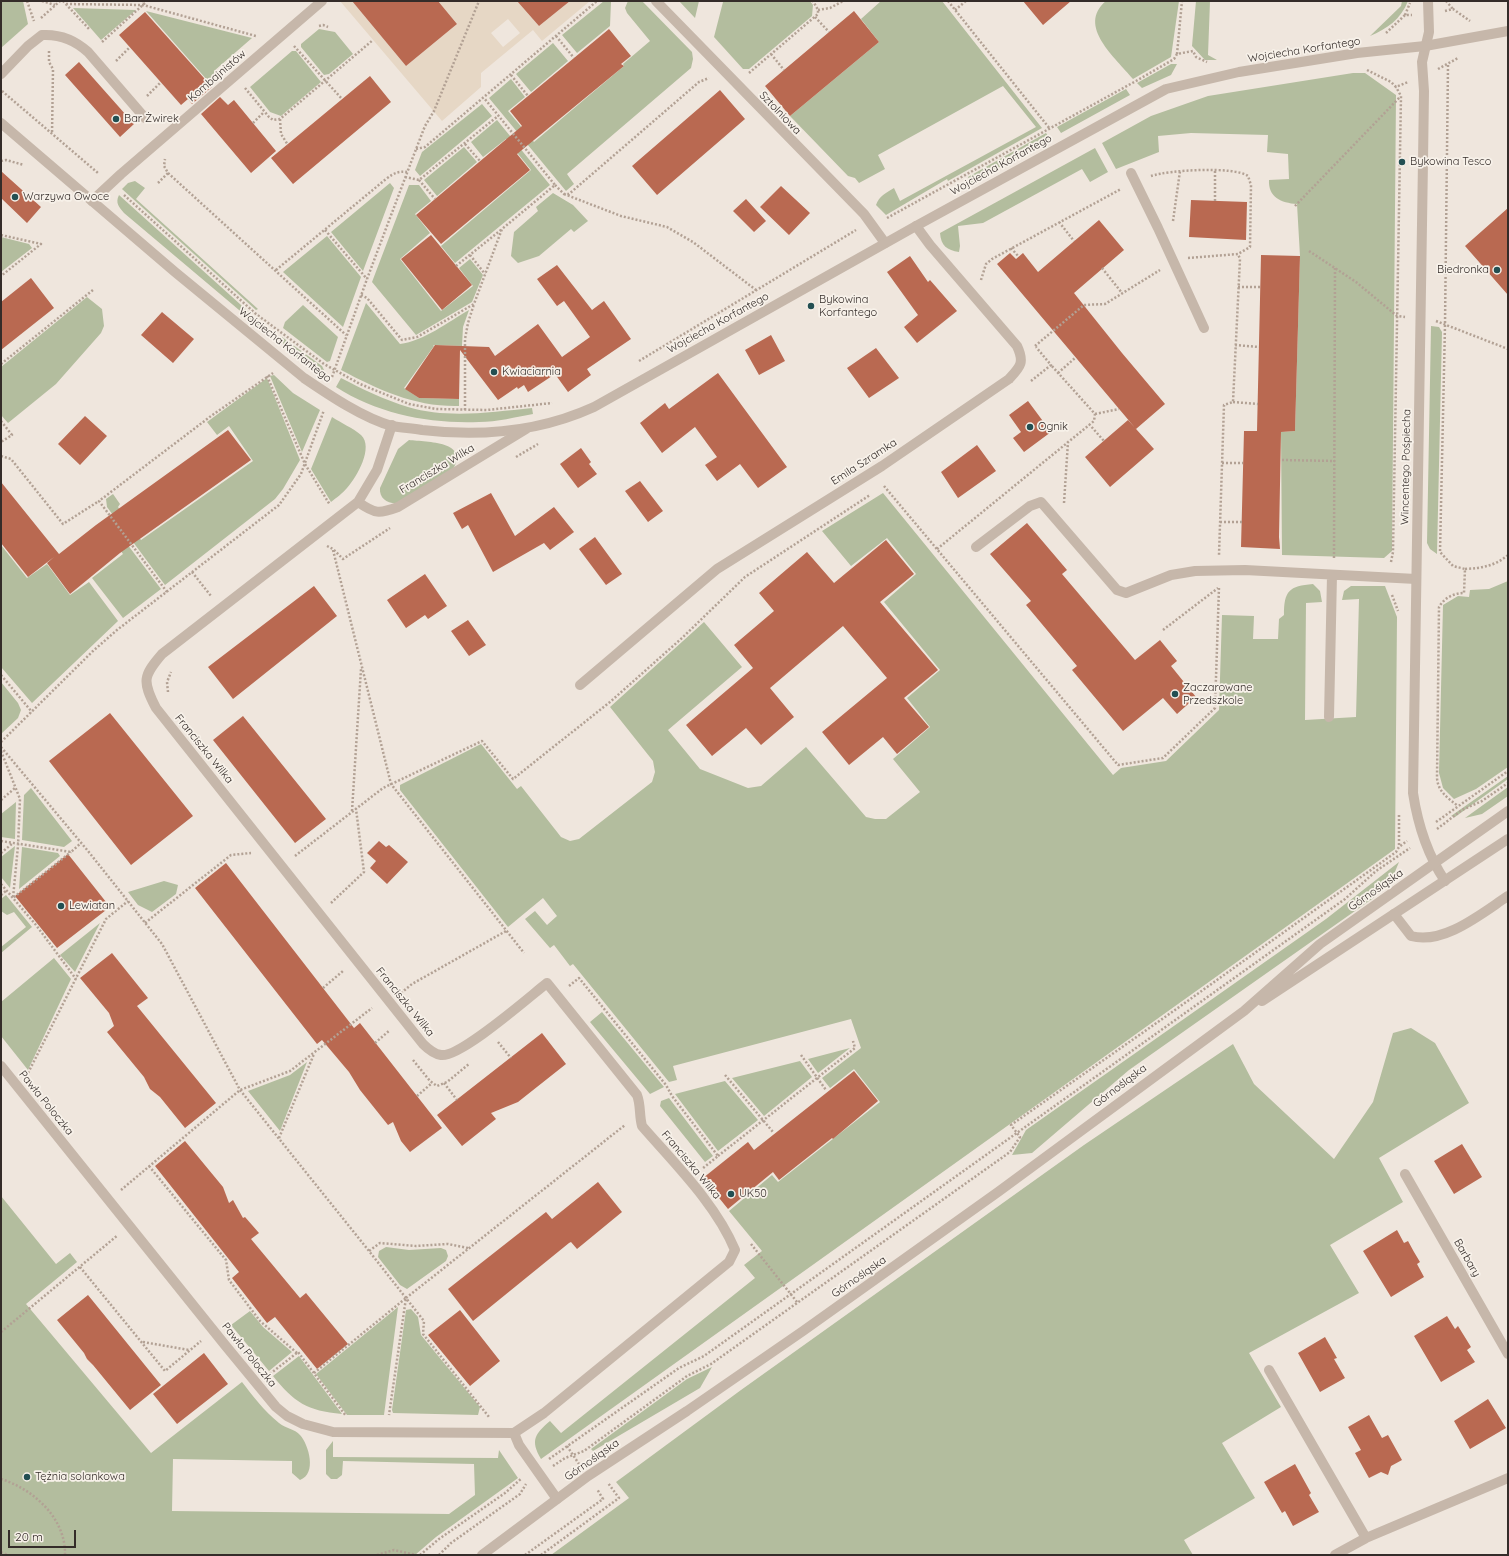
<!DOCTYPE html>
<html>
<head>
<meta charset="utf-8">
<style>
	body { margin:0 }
	#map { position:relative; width:1509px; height:1556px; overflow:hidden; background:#efe6dd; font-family:Quicksand,sans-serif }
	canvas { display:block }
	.frame { position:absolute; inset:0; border:2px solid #342c29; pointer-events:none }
	.scale { position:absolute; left:8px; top:1530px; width:68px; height:18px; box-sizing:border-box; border:2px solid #342c29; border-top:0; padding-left:5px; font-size:12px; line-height:14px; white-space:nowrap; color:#342c29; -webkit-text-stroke:3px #f7f1e9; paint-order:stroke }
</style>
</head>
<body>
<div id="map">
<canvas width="1509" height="1556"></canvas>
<div class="frame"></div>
<div class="scale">20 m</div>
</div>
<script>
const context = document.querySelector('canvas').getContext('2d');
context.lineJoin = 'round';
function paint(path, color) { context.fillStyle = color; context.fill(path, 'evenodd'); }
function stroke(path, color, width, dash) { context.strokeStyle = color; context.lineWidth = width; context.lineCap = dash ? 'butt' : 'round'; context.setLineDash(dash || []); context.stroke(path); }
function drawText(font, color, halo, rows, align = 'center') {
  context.font = font + ' Quicksand,sans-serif'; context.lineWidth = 3.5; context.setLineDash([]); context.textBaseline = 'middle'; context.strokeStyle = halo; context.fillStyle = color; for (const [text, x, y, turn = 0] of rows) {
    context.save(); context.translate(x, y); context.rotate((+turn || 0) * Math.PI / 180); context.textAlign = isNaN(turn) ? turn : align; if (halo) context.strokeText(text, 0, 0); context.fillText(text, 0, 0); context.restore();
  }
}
paint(new Path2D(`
	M1,1h22l5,23 -27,24z
	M604,1l7,1 -1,24 -33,27 -15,-18z
	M628,1h14l50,51 1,7 -2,9 -124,106 7,10 -8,7 -77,-93 22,-19 14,18 -17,14 26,31 90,-76 -1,-2 27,-23 -23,-28 -2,-5z
	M679,1h20l-4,17z
	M722,1h88l3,4 -1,11 -63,53h-6l-29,-32 9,-35z
	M881,1h61l100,127 -94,53 -1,-2 -61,36 -10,-10c3,-9 10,-12 18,-17l6,13 136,-74 -33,-41 -125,69 7,14 -26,14 -4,-5 -7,-2 -58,-60 89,-74 -18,-23z
	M1106,1h73l-8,56 -38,22c-17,-21 -57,-53 -27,-78z
	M1196,1h14l-2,54 9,5h-12l-13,-14z
	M1402,1h6c-7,18 -21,28 -38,35l31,-30z
	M73,8l63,2 -35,30z
	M146,11l106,27 -38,33 1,4 -7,6z
	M319,29l16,3 18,22 -24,20 -5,1 -23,-28v-3z
	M553,43l15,18 -37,31 -15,-18z
	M292,51h4l25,31 -40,34 -11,-4 -20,-25z
	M1171,64h6l-6,11 -29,13 -5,-5z
	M1353,73h12l31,22 -4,456 -8,7 -102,-3 -1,-123 14,-1 5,-175 -3,-52c-16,-1 -29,-7 -28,-24l20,-1 -1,-25 -21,-2 1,-17 -77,-2 -33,3 1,16 -43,17 -14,-26 49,-27 57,-20z
	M1126,89l4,6 -69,38 -4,-6z
	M482,104l10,12 -72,60 -5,-6 7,-18z
	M497,120l53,65 -95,78 -14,-17 90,-76 -25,-31 -23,18 -12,-15z
	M1046,133l4,6 -79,44 -3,-6z
	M464,147l13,15 -40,34 -13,-16z
	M1095,148l13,24 -18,10 -8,-13 -99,54 -25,3 2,20 -1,6c-12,-2 -18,-6 -19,-19z
	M135,181l10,7 -9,11 122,110 -2,1 -134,-121 6,-6z
	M390,183l4,5 -31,83 -32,-39z
	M409,185h10l12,16 -16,13 15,19 -30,26 41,52 32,-25 -14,-18 11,-9 13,16 -11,27 -56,33 -44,-53z
	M553,193l20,12 15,16 -14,11 -3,-3 -32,27 -21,7 -7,-7 3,-24 24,-21 -2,-4z
	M119,195l142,128 -3,3 -134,-113c-5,-6 -9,-10 -5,-18z
	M327,236l34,41 -18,50 -60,-55z
	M1,237l28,7 3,4 -31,24z
	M87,297l15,12 2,17 -3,7 -45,51 -48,39 -7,-8v-48z
	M366,303l34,41c24,-3 48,-22 69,-34l-6,17 -1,19 -29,-1 1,1 -30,42 15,10 40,1v7c-44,1 -80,-16 -118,-36z
	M303,305l35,32 -8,24 -3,1 -44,-34 2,-6z
	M1431,326l8,1 3,5 -5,222 -7,-5 -3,-6z
	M282,337l40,29 3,6 -3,5 -38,-29z
	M274,375l19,18 27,17 -18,42 -32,-76z
	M267,378l33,82 -17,29 -8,10 -110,86 -58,-78 -1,-8 7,-5 7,10 -2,3 23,33 112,-79 -24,-35 -12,9 -10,-13z
	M341,378c21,11 44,22 67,29 40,12 83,5 124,1l1,6c-17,3 -36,8 -54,8 -49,2 -101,-8 -143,-35z
	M332,417c9,6 21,11 29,18 13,12 -4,42 -14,53 -4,5 -11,10 -16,14l-20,-33z
	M409,440c18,2 63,1 43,31l-54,32c-10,1 -19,-4 -18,-15l18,-39z
	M883,493l230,282 8,-7 45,-7 53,-51 3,-95 32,1 -1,23h25l1,-20 5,-4c0,-24 5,-29 29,-31l7,7 2,11 -16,1 -1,117 51,-3 3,-118 -17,1 2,-9 7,-5h34l12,31 -2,232 -854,610c-11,-19 -6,-25 9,-38l11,12 194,-155 -11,-13 18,-14 -33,-40 43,-36 6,7 102,-80 -26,-33 -24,19 -8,-10 39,-30 -10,-29 -178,47 4,14 -8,2 -96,-118 -3,2 -16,-21 -4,3 -25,-29 10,-8 12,14 10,-9 -14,-18 -35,29 -108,-137v-5l81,-41 36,45 4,-3 40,51 9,4 9,-2 73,-57 3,-10 -2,-11 -43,-54 94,-85 38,45 -74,63 32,39 48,19 13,-2 45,-39 60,70 9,2h11l34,-27 -27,-33 37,-32 -23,-29 33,-28 -56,-68 32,-28 -29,-36 -36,28 -29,-35z
	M112,524l49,65 -38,29 -31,-40 31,-24 -18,-25z
	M1,545l26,33 20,-14 23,31 19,-13 29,39 -86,82 -31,-36z
	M1508,581v186l-32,22 -22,10 -11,-11 -4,-15 4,-168 15,-9 11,1 1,-7 19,-1z
	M1,682l17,21 3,7 -3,8 -17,16z
	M1508,776v3l-53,38 -4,-1z
	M1508,787v9l-26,18 -17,4z
	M31,788l41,53 -8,6 -42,-7 2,-45z
	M16,802l-1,37 -14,-2v-23z
	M15,846l-5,42 -9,-11v-20z
	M22,847l36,6 2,3 -41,33z
	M1399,862l-7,17 -20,20 -243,171 -97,83 -20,2 14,-25 300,-211z
	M164,881l14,4 -2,9 -24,18 -14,-7 -10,-13z
	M6,895l26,32 -31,26v-6l25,-20 -12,-15 -7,3 -6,-4v-12z
	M100,923l-25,49 -15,-17z
	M54,958l17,21 -43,91 -27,-34v-34z
	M602,1012l62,75 -14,7 -60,-72z
	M1411,1028l24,15 34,60 -90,55 24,44 -73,43 29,48 -110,60 32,54 -59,36 33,55 -71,42 9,15h-642l78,-57 -13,-16 125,-92 343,-245 149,-101 21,40 80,75 39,-57 20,-69z
	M850,1048l-32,25 -10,-14z
	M800,1061l12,16 -48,39 -32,-38z
	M307,1062l-27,69 -32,-40 42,-16z
	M725,1081l33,39 -40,31 -43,-57z
	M669,1098l44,58 -8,6 -45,-56 1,-5z
	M1,1196l55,68 14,-11 7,9 -51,42 125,149 91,-71c11,14 22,29 37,41 6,5 16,6 21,12 9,10 17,39 0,45l-8,-7v-12l-119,-2 -1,52 277,3 26,-19 -1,-31 -131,-3 -1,14 -5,4h-6l-5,-5v-24l7,-9v16l165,1 1,-8 19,28 -82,59 -21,18h-414z
	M386,1247l23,3 32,-2 5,2 2,6 -2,5 -39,28 -7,-4 -22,-28 1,-6z
	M398,1307l-14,108h-37l-31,-41z
	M411,1309l7,8 3,18 59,72 -2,8 -85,-2 -1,-3 14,-100z
	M250,1311l13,16 29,25 -23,19 -38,-46z
	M299,1356l43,58c-35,-3 -48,-12 -69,-38z
	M712,1367l-12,21 -107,63 -2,-2 96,-70z`), '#b3bd9e');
paint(new Path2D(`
	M340,1h12l54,65 51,-42 -19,-23h79l22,25 31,-25h20l-48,40 -9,-11 -52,43v14l-39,34zM508,19l12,14 -17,14 -12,-14z`), '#e6d7c5');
paint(new Path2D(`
	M352,1h86l19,23 -51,42z
	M517,1h53l-31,25z
	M1023,1h48l-28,24z
	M854,11l25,31 -89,74 -25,-30z
	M145,12l67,75 -20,17 -4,-5 -7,6 -62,-70z
	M609,29l22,27 -10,8 3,2 -107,88 13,16 -89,74 -25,-29 106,-89 -12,-15z
	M79,62l55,62 -14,13 -55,-62z
	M370,76l21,26 -98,82 -22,-26z
	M720,90l25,29 -88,76 -25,-29z
	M220,97l8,8 6,-5 42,51 -25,22 -50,-59z
	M1,171l40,36 -14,16 -26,-25z
	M781,186l29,27 -21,22 -29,-28z
	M746,199l20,22 -12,11 -21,-21z
	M1191,200l56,2 -1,38 -57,-3z
	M1508,208v87l-43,-49z
	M1099,220l25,30 -50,43 48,60 43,51 -29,25 -139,-165 13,-11 6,6 7,-6 15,19z
	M431,235l41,50 -30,25 -41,-51z
	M1261,255l39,1 -5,175 -14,1 -2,105 1,12 -39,-2 3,-116h13z
	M910,256l18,26 2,-2 27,31 -40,32 -13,-16 14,-12 -31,-43z
	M557,265l35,45 12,-9 27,38 -44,30 4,6 -23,17 -13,-18 -27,18 -4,-7 -6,4 -1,-2 -19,13 -38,-50 -1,49 -40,-1 -14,-9 30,-44 54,2 6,9 43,-32 24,33 28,-20 -26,-36 -7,5 -20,-27z
	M31,278l23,30 -53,42v-48z
	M162,312l32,27 -21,24 -32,-28z
	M771,335l14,26 -26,14 -14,-25z
	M876,348l23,30 -30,20 -22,-30z
	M718,373l69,94 -29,21 -18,-24 -23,17 -12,-16 12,-8 -22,-30 -33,26 -22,-30 25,-20 4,6z
	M1028,401l23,31 -27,20 -11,-14 8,-6 -12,-17z
	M85,416l22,20 -27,29 -22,-21z
	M1128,420l26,29 -44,38 -25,-30z
	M228,430l23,30 -131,93 -50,41 -23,-31 7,-6 -26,20 -27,-34v-61l58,72 37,-29z
	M977,445l19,26 -38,27 -17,-26z
	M581,448l10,14 -2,2 8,10 -19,14 -18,-24z
	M640,481l23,30 -15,11 -23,-31z
	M491,493l24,43 39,-29 20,25 -24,18 -6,-7 -51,29 -25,-47 -6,4 -9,-16z
	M1027,523l40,47 -5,4 73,86 25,-20 17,21 -6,5 25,31 -19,17 -14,-16 -40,33 -51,-61 5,-4 -51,-61 5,-4 -41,-47z
	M595,537l27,37 -16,11 -27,-36z
	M886,540l28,34 -34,28 58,68 -34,28 25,29 -32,27 -14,-17 -34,28 -27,-33 65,-54 -44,-52 -73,62 24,29 -33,28 -15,-17 -34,28 -26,-31 67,-57 -19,-23 40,-34 -15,-18 48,-41 27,31z
	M425,574l22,32 -19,13 -3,-4 -19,13 -19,-28z
	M314,586l23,30 -104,83 -25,-32z
	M468,620l18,25 -17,11 -18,-25z
	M110,713l83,103 -62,49 -82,-104z
	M243,716l83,103 -31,24 -82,-103z
	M379,841l7,6 3,-2 19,17 -21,22 -17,-16 6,-7 -9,-8z
	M68,854l42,53 -53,41 -42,-52z
	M226,863l128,165 6,-5 82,105 -32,24 -9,-11 -8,-19 -5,3 -28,-35 -11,-18 -27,-32 -5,4 -122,-156z
	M112,953l36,45 -11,8 79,97 -31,25 -25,-31 -10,-8 -6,-12 -37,-45 7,-6 -5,-13 -29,-35z
	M542,1033l24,31 -48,38 -27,11 5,6 -34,27 -25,-31z
	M854,1071l24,30 -45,38 -1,-1 -53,42 -6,-8 -45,37 -25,-31 45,-36 6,8z
	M185,1141l38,46 6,16 4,-3 10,18 2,-1 14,16 -8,6 20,24 29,35 6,-5 42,51 -31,25 -42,-52 -8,6 -35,-45 7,-6 -84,-106z
	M1462,1144l20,33 -28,17 -20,-33z
	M598,1182l24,30 -45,37 -6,-7 -2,1 -96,78 -25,-32 98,-77 6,7z
	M1397,1230l7,13 4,-2 6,11 6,10 -3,2 7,13 -33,20 -28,-46z
	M88,1295l73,90 -31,25 -37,-45 -6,-6 -3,-6 -27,-33z
	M460,1310l40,51 -30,25 -42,-51z
	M1447,1316l8,13 3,-3 13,21 -4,3 8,12 -34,20 -27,-46z
	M1325,1337l12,21 -3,1 11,19 -25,14 -22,-39z
	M204,1353l24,31 -51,40 -24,-30z
	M1488,1399l18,29 -36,21 -16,-28z
	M1369,1415l13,23 6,-3 14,25 -11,6 -3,9 -7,-3 -12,6 -14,-25 6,-3 -13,-23z
	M1295,1464l16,29 -2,2 10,17 -26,14 -8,-15 -3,2 -18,-31z`), '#b96951');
stroke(new Path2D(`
	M27,1l7,20
	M42,1l13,4
	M63,1l27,29
	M948,1l102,128
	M1446,1l7,8
	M66,4l77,1 113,31
	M818,10l12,-2 13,-7
	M955,10l11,-9
	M1445,11l8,-2 17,12
	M1405,15l5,-12
	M815,17l14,15
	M41,18l19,-17
	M319,26l4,-1 5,2
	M1386,33l19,-18h7
	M556,36l18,22
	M102,42l43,-39 -2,-2
	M294,46l48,53
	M49,51v11l4,7 -1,65
	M771,54l13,16
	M1177,54l5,-53
	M116,61l14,-14
	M1448,65l-3,260 -5,227 13,14 12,3 -1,24c-10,0 -20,5 -25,14l-2,171c1,14 11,20 21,28
	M1438,69l20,-11
	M1367,70l24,12 5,5 12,-5
	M749,73l69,-59v-4l-5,-9
	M511,75l17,21
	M245,88l24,29 4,3 7,-1 93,-79
	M2,91l96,82
	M147,96l14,-14
	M280,119l1,15 7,11
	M253,123l11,-11
	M465,144l15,17
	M416,149l9,-2 172,-146
	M1,161l5,-1 18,5
	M1215,171v30
	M168,173l178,162
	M1151,176c18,-6 83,-10 97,0l3,9 -1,62 -12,7
	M405,177l14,3 79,-64
	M419,180l16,19
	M158,183l10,-10 -4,-7 1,-7
	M555,185l9,9h5l130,-112 10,-4
	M564,194l57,22 46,11 26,15 63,48
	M124,195l132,119 68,50 36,20 49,20 27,5 51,1 65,-7
	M1295,206l105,-109
	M887,218l249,-137 38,-22 3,-5 16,-3 3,6 11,5
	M1173,221l7,-50
	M1059,222l15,19
	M325,230l42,49
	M1,235l40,9 -40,32
	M1011,248l8,9
	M1309,251l47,31 41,34 8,1
	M470,255l15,19
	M1188,258l50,-4 2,5 -7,143 -9,3 -5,150
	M456,266l46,-37
	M1102,268l20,25
	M276,270l110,-91c8,-6 12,-8 21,-7
	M981,280l5,-16 6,-5 129,-70
	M1238,287h22
	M361,295l6,3 35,42 15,-3 57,-33 28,-75 53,-44 -71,-87
	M1436,321l72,28
	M1235,345l24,2
	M1035,346l49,-41 21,-1 55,-34
	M639,361l217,-131
	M1,364l92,-74
	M1058,373l17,-15
	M267,376l38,88 25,41
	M332,377l35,-98 46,-122 12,-31 9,-15 45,-110
	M1031,381l20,-16 -15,-18
	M1233,402l25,2
	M465,410v-71l3,-16 6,-19
	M1095,414l24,-5
	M1,421l11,14 -11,7
	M1089,424l15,17
	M1,456l10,3 52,65 36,-23
	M516,457l22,-13
	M1282,460l53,1
	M1222,463h21
	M884,486l234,279 45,-7 52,-50 4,-121
	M1064,503l4,-61
	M1220,522h22
	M327,546l6,3 10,10 47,-31
	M937,549l157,-128 1,-7 -44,-49
	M333,550l58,234 133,169
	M1334,558l1,-290
	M1391,562l2,-10 8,-456 -5,-9
	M1465,569c17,-1 30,-3 43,-14
	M192,572l19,24
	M167,592l-68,-91 112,-85 62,-43
	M1392,595l6,16
	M1163,630l55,-42
	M1,675l31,37
	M168,692l-1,-10 4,-10
	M1,742l92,-91 24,-21 162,-125 22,-31 23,-64
	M1,747l87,104 74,93 78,146 129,161
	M1,751l19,48 -2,47 -5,52 58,-46
	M1,800l14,-12
	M352,811l9,-142
	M1399,815v32
	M1436,822l72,-51
	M1437,829l25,-19 20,-9 26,-18
	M1,841l70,11 10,-9
	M1,853l12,-10
	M295,856l88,-68 99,-47 31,38 97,-77 72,-64 63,-61 125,-82
	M1,884l35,41 40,54
	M1,895l6,-5
	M331,903l33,-31 -8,-63
	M145,923l86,-68 20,-2
	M569,986l10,-8 87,107 6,11 46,60 -16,13
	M323,988l20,-17
	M401,993l11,-9 94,-53
	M498,1042l13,16
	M375,1043l15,-13
	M801,1055l25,35
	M413,1060l17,21 7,5 10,-4 22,-18
	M28,1073l78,-154 22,-18
	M725,1075l48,57
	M444,1083l13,17
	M417,1096l15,-13
	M279,1138l35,-84
	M718,1156l137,-108 -2,-7
	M149,1166l77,94 3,20 31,41 37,32
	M121,1190l119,-100 50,-19 82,-63
	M751,1244l46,58
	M468,1248l-20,-4 -32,2 -36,-3 -11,8 55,70 -1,13 66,83
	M80,1267l85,104 36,-30
	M406,1298l219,-173
	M1,1332l117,-97
	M143,1342l46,8
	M314,1373l92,-75 -17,117
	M270,1374l28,-22 48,64
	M567,1446l12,18
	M549,1459l130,-91 25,-12 641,-457 31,-28 34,-23
	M553,1466l12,-8 19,-7 103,-75 24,-12 299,-212 10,-15 -9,-12 164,-115 221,-158 3,-5 8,-6
	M1,1479c32,10 65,39 64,76
	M1,1552l7,3
	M377,1555l17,-5 22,5
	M420,1555l19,-16 66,-46 17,-15
	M439,1555l12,-12 69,-49 6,-10
	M525,1555l78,-56 -6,-10
	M541,1555l78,-57 -11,-15`), '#b2a194', 2.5, [2, 2]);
stroke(new Path2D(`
	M1,74l27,-28 14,-11c17,-1 33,5 46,17l57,66
	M1131,173l27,55 46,100
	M976,547l54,-41 11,-4 76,88 9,3 45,-18 24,-4 50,-1 171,9
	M1329,717l3,-142
	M1394,914l17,22c33,9 71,-23 97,-40`), '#c6b7aa', 10);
stroke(new Path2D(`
	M656,1l208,213 21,29
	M1428,1l1,31 -7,30 2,29 -1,70 -10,632c5,33 14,61 32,88
	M92,201l29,-27 201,-173
	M392,425l-15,45 -19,32 -196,152c-19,22 -20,27 -6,54l267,336c5,5 11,10 18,11 19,3 88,-58 106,-72l90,112c4,10 2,20 5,31 32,37 74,78 93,124l-6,12 -185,151 -30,20
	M358,502c17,12 21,12 40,5l128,-78
	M580,685l137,-116 165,-103 127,-87c11,-12 16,-16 8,-33l-87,-101 -14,-19
	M1,1066l224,279 51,62 11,9 16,8 30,8 181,1 5,12 38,54
	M1405,1174l103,180
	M1269,1370l97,168
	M1335,1555l31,-17 142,-60`), '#c6b7aa', 10);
stroke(new Path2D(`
	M1,123l174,149 129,106c25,17 59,40 88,48 10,2 20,2 30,4 59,7 117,2 172,-23l322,-181 250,-137 73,-17 118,-19 68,-7 83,-15
	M1262,1001l246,-162
	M482,1555l106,-79 99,-65 116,-80 195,-139 246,-181 76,-67 188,-133`), '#c6b7aa', 10);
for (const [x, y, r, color] of [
	[116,119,4,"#234f52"],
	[1402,162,4,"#234f52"],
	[15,197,4,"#234f52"],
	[1497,270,4,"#234f52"],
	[811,306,4,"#234f52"],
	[494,372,4,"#234f52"],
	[1030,427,4,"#234f52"],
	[1175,694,4,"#234f52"],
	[61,906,4,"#234f52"],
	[731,1194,4,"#234f52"],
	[27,1477,4,"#234f52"]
]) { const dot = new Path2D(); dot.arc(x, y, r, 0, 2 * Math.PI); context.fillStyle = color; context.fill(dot); stroke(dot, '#f7f1e9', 1.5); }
drawText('11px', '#342c29', '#f7f1e9', [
	["Wojciecha Korfantego",1304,50,-9],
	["Kombajnistów",217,76,-41],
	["Sztolniowa",780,113,46],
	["Wojciecha Korfantego",1001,165,-29],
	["Wojciecha Korfantego",718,323,-29],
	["Wojciecha Korfantego",285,345,38],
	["Emila Szramka",864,462,-33],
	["Wincentego Pośpiecha",1406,467,-89],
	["Franciszka Wilka",437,469,-31],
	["Franciszka Wilka",204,749,51],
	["Górnośląska",1376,890,-35],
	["Franciszka Wilka",405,1002,51],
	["Górnośląska",1120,1086,-37],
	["Pawła Poloczka",46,1103,51],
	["Franciszka Wilka",691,1165,50],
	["Barbary",1467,1258,60],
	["Górnośląska",859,1277,-35],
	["Pawła Poloczka",249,1355,51],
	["Górnośląska",592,1460,-35]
]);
drawText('11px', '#342c29', '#f7f1e9', [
	["Bar Żwirek",124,119],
	["Bykowina Tesco",1410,162],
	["Warzywa Owoce",23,197],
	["Biedronka",1489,270,"right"],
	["Bykowina",819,300],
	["Korfantego",819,313],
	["Kwiaciarnia",502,372],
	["Ognik",1038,427],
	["Zaczarowane",1183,688],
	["Przedszkole",1183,701],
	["Lewiatan",69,906],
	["UK50",739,1194],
	["Tężnia solankowa",35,1477]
], 'left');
</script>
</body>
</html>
